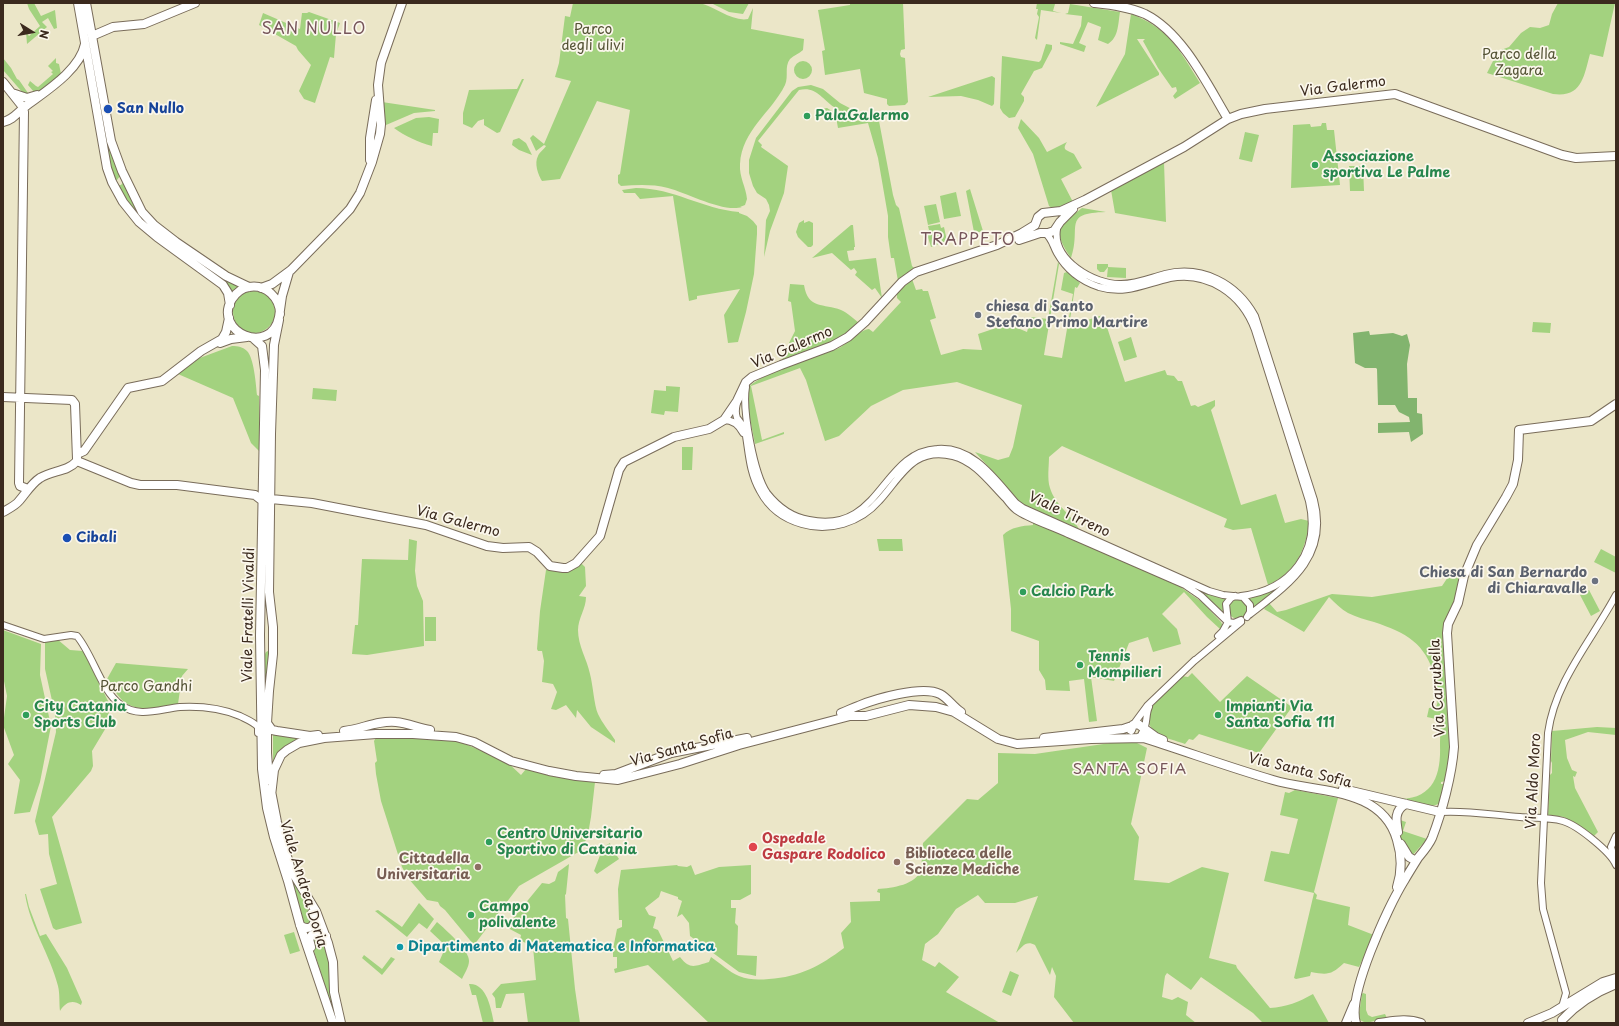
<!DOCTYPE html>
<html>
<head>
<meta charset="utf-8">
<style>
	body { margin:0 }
	#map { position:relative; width:1619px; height:1026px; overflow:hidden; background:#ebe6c8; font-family:"Playpen Sans",sans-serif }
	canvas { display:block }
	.frame { position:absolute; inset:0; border:4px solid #3b2a1e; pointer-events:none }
	.north { position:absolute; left:12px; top:12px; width:40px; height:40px; -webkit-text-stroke:3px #fbf7ec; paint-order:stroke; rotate:101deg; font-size:11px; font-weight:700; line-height:16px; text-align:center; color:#3b2a1e }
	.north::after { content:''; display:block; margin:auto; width:14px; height:18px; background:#3b2a1e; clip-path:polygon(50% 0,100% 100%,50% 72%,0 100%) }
</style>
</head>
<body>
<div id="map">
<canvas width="1619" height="1026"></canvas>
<div class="frame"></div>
<div class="north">N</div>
</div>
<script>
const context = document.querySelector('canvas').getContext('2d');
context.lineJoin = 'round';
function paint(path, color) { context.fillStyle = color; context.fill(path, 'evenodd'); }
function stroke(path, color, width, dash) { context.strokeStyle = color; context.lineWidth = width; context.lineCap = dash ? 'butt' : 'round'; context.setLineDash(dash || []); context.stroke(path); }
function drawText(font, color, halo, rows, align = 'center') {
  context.font = font + ' "Playpen Sans",sans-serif'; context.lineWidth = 3.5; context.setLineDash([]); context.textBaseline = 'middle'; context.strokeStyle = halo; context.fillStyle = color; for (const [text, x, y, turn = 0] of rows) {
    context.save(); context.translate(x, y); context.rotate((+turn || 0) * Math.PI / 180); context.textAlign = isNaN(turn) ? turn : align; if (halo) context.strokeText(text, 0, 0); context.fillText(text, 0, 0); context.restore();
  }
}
paint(new Path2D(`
	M27,3h7l7,13 14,-6 2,18 -3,1 -6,-11 -6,4 5,5 -20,17 -1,-12 3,4 11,-10 -11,-17z
	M81,3h2l25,140 12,33 -3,4h-2l-3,-4z
	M573,3h127c15,4 33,19 48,16l5,-11 -2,21 53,10 -1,11c-4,4 -9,5 -13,9 -6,8 -1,17 -5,26 -14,28 -43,45 -45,79 -1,13 6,23 7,35l-2,6 -5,2h2c-18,6 -55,-14 -74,-19 -16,-4 -31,-3 -47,-2l-3,-3v-8l2,-1 10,-64 -33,-9 -37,78 -18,2c-4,-6 -8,-18 -4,-25 1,-3 6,-7 8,-10l-2,-1 -8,6 -6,-13 3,-3 11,9 27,-63 -16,-4 4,-14 6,-47 5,1z
	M711,3h38l-6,11 -14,-2z
	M850,3h53l2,46 -4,1 -1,4 1,3 4,1 3,44 -3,3 -16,1 -2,-2v-5l-23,-6 -4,-24 -35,6 -3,-24 3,-1 -7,-40 32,-5z
	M1037,3h24l-6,1 -2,7 8,2 -20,-3 -4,30 -2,-2 4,-21 -2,-3 1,-5h-2z
	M1558,3h57l-12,54 -13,-3c-6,22 -8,44 -37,40l-66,-21 11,-22 11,-4 12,-14 9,-6 10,1 9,-3 3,-11z
	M1070,4l50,8c-2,11 -1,25 -12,32l-10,-4 3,-13 -13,-5 -9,21 7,3 -2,6 -24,-8v-2l13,2 8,-18 1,-10 -17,-2 3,-1z
	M309,12l31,11 -4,11 -2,24 -4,-1 -15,46 -11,-4 -5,-8 12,-26 -13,-15 -2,-4 -37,-21 4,-12 37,16 2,-16h5z
	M1131,14c38,14 49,37 69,69l-25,16 -2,-3 4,-5 -1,-4 -4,1 -14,-20 -15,-27 2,-2h-8l22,34v2l-63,32 29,-53z
	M1046,44l6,1v4l-10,19 -8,3 -13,23 3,3v4l-9,16 -6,1 -6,-5 -3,-5 2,-52 37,6 2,-2z
	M3,58l8,10 6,11 2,1 9,13 -2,1 -3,-1 -20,-23z
	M56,58v5l3,1 2,10 -22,17 -5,1 -6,-7 2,-4 6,5 2,1 15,-13 -2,-2 2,-1 -5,-5z
	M794 70a9 9 0 1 1 18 0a9 9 0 1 1-18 0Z
	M992,76l3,2 -1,26 -2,2 -14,-6 -17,-4 -33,1z
	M522,79h2l-24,53 -3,1 -13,-8v-6l-6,2 -6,7 -9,-4v-11l6,-23 48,-1z
	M811,85l12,4 17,14 23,12c-11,1 -20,-1 -29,-8 -12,-8 -18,-21 -35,-17l-41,51 4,4 -1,2 27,19 -4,27 -14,38 -6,26 2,-37 4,-9 -1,-6 -3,-6 -9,-6 -4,-7 -4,-13v-13l7,-22 36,-47 6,-4z
	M382,102l53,8v1l-21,2 -28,12 -1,-1z
	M827,108l21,13 19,-1 1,2 11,-1 14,74 3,10 3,3 13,58 2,2 -16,13 -4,-23h-3l-3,-21v-21l-10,-58 -10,-35 -30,5 -2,-11 -2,-1 -5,1 -1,-5 -6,2 -1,-5z
	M429,117l10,2 -1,14h-5l-1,13c-14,-4 -27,-10 -38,-18l22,-10z
	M1021,119l18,19 8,14 20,-10c-6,9 1,8 7,12l8,14 -21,11 13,25 -11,4h-11l-3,-2 -16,-52 -15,-26z
	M1322,123h4l1,7h7l6,55 -49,3 2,-63 17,-1 1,3 10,-1z
	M1245,132l14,3 -7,27 -13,-3z
	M519,138l7,5 6,12 -13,-5 -7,-5 1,-5z
	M1164,162l2,60 -51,-9 -4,-23z
	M1349,166h14l1,25h-14z
	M124,181l16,32 31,29 55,39 12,5 -6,5 -7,-9 -54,-39 -34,-27 -12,-16 -8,-15h4z
	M636,188c38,0 66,21 103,24v1l8,3 6,5 4,5v8l-3,40 -8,38 -8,30 -10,1 -4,-28 16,-26 -43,7v3l-8,2 -16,-105 -33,3 -5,-6h-11l-2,-3z
	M970,189l13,42 -15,4 -1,-1 7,-2 -8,-41z
	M956,192l5,24 -17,3 -4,-23z
	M936,204l4,18 -12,3 -4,-19z
	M1082,208l24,4c-45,1 -24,15 -35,46 -18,-27 -14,-31 11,-50z
	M804,220v3l5,-2 4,2v22l-2,2h-3l-10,-10 -2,-5 3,-9z
	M940,224l1,4 3,-1 3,14 -16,6 -5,-16 3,-1 -1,-4z
	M851,225h2l2,22h-1v3l-7,1 2,10 27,-3 6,40 -7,-10 -3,2 -17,-15 2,-3 -3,-4 -3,2 -19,-17 -20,5z
	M1058,262l1,2 -15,91 18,3 11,-64 -12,-4 3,-17 3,-1 13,11 -3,5 -2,-1 -6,39 34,-11 22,67 40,-12 2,5 7,1 4,5h4l9,25 4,-1 3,2 17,-7v6l-4,4 30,95 35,-11 9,29 16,-4 8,2c-3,29 -13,51 -41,64l-17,-57 -18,2 -9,-3 3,-8 -165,-73 -13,11c0,9 -2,22 1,31 5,17 21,26 29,41l-57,-25 -47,-52 23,8 11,-3 4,-10 9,-42 -65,-23 -54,8 -32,16 -32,30 -14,5 -19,-61 -6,-12 -49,18 11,54 22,-8v2l-29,10c-2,-13 -10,-44 -7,-55 4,-13 76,-34 91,-41 8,-4 22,-19 30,-19l4,3 28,-30 -4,-4v-5l15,-14 4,11 6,-1 1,2h5l8,27 -6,2 11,35 22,-6 19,1 -4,-16 30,-10 19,8 4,-15 17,2z
	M1097,264h11v3l18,1v10l-19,-1 1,-10 -4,5h-4l-3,-3z
	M790,284l14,1c4,25 20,18 37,25 7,3 13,9 18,13 -22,20 -49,27 -77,37l3,-8 8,-4 -4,-5 6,-12 -4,-29 -3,-1z
	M233 312a21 21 0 1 1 42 0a21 21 0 1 1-42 0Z
	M1533,322l18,1 -1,10 -18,-1z
	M1131,337l6,20 -13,4 -6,-19z
	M232,346c6,0 11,1 15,5 7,7 9,34 10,44l2,1v55l-8,-8 -18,-45 -55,-24 19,-15z
	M666,386l14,1 -2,25 -13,-1 -1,4 -13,-2 3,-23 12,1z
	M313,388l24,2 -1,11 -24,-2z
	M682,447h11l-1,23h-10z
	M1033,522l146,64 23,16 19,20 2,4 -3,3 -13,-12 -23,-25 -22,22 15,15 4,15 -28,8 -5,-15 -19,6 -15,38 -23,-4 6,44 -8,1 -5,-43 -15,2 1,10 -24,-1 -1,-10 -6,-10v-29l-28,-10v-22l-8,-74c8,-8 19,-9 30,-10z
	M409,539l8,2 -2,30 2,15 6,15 1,45 -57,9 -15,-1 3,-29h3l4,-66 46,1z
	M877,539h25l1,12h-24z
	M1601,549l15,8v16l-22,-11z
	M580,562l5,5 1,19 -7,10 7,1c0,12 -8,21 -8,33 0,16 9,29 12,44 3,11 4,31 8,40 4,9 12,18 17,26v3l-24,-16 -14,-17 -1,8 -10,-13 -10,5 -5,-1 6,-17 -4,-8 -11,-2 2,-21 -2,-10h-4l-1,-2 3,-38 6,-41 15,1z
	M1459,569h3l-5,30 -14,29 8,91 -1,39 -4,23 -5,1v2h4c-2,6 -2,14 -6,19 -6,7 -30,-2 -38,-4 33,-1 40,-25 39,-54 0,-8 1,-15 -1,-22l-3,-4 -9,-2 2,-9 7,-1c4,-7 1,-22 -1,-30 -10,-34 -28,-44 -61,-55 -8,-2 -18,-5 -26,-9 -7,-4 -13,-10 -19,-16l-25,35 -40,-23 5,-6 8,9 9,-2 46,-16 40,3 70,-11 10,-15z
	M1289,580l-36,29 -5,-12 19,-4z
	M1199,590l28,8 -4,8 3,11z
	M1589,590l11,21 -9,5 -11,-21z
	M1228 609a10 10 0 1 1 20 0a10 10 0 1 1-20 0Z
	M425,617h11v24h-11z
	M3,630l38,14 -1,31 11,51 -11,56 -10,30 -16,2 6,-34 -12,-16 6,-9 -11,-30 4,-29 -4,-20z
	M57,639l13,11 13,1 28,56 -3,8 -1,11 -15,25 1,15 -2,5 -39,46 30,106 -26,7 -3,-2 -13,-39 17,-5 -8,-30 -1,-20 -9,1 -4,-14 21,-89 -1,-18 -10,-45v-27z
	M268,651l3,3c-1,14 -5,28 -6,42 -2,60 3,119 25,176 6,16 15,31 23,46l-1,5 -4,3 -6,-3 -12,-47 -15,-47 -9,-41 -3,-40 1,-92 2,-4z
	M116,663l72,6 -6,7 -4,28c-16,4 -43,9 -56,-4 -6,-6 -10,-14 -15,-21z
	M1192,673l28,29 27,-26 45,31 -33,46 -60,-19 -6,6 -4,-1 -4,5c-13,-5 -30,-7 -36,-20l2,-17 31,-31 6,1z
	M1597,727l19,1v7l-28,-3 -23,8 2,18 5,12 5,2 -2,5 -2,-1 2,12 23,44 -4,4 -30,-19 -16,-2 2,-40 2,-2v-10l-1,-2 1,-30z
	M273,732l28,7c-13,4 -23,12 -28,24z
	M377,736l71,3 15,4 44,19 14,13 5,-6 69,13 -4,35 -3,17 -6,16 -63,36 -45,59 -29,-35 -5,-4 -2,-4 -11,-2 -19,-22 -6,-11 -21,-66 -5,-27 -1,-11 2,-2 -3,-20z
	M1131,740l16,8 -16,76 8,13 -5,43 35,3 33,-16 27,6 -20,85 27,7 1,3 33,40c16,-1 29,-6 43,-14l16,29h-66l-10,-10 -52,-36 -10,13 -24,-17 -2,3 -3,21 10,3 6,-3 10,5 -2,13 10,8h-122l-20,-26 2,-21 -4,-9 -2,8 -15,-30c-9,-5 -13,2 -19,8l22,-57 -23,7h-30l-7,-8 -22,14 -18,25 -13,10 -3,16 13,7 4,-5 20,15 -13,15 54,31h-291l-61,-58 -33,8 -1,-4 3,-1v-11h-4v-8l4,-20 5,-2v-7h-3l-1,-31 3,-19 56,-5 1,1 9,1 4,-2 4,10 24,-8 32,-2v29l-11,6h-9v8h5l-1,15 3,3 -1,29 20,1 -1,20 -17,-4 -49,-36 -1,-13 -7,-9 -5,3 5,-16 -4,-2v-2l-17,-6 -2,6 -14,11 4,7 7,2 -3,11 5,2 15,31 7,-4c10,13 15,9 29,5l2,-5c9,6 18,15 28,19 10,4 19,4 30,3 31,-2 51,-13 75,-31l-3,-15 10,-11 -1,-20 30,-1v-8l-3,-1 1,-3c14,-1 39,-4 43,-20 1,-8 1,-17 2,-26l44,-44 11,1 20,-17v-30l37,1z
	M1295,790l43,8 -24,94 3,3 -1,4 34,8 -2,18 26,10 -15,32 -15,-4c-13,12 -16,12 -33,9l-1,4 -14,3 -2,-1 20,-85 -50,-12 7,-30 18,3 9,-35 -18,-4 5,-23 4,1z
	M1400,820l6,2 -3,9 24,8 -16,18 -11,-18z
	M610,843l1,4 8,12 -22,15 -3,-3 8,-21 1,-3z
	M569,864l-3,30 -1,1 1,23 2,1 7,70 5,34h-52l-4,-30 -18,1 -5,14h-5l-1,-10 -3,-4 9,-10 35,-4 -3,-33 -13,-7 1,-5 -15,-8 36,-44 7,1 6,-3 3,-9z
	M25,894h1l3,13 11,29 6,-2 21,34 15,34 -1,3c-8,-6 -16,-3 -21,6 -1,-8 0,-17 -2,-25 -8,-32 -28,-59 -33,-92z
	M419,903l15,16 -7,10 -8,-6 -12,14 -32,-26 3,-1 24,17z
	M437,922c8,7 33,29 32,39 0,6 -5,13 -7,18l-23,-17 7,-16 -16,-15z
	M294,932l6,19 -10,3 -6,-19z
	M321,935c12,20 13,64 16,88l-25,-78 -1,-6z
	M364,955l18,14 9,-12 4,2 -13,16 -20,-17z
	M1010,971l9,4 -8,21 -9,-4z
	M469,984c18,-1 22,25 25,39h-11l-7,-28h-4z
	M1363,993l3,1v16l2,5 4,2 13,-3 2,4 -21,5 -6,-3 -1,-6 3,-20z`), '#a3d27f');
paint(new Path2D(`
	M1369,331l1,4 23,-2 9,3 5,-2 3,11 -3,19 1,34h9v15l5,1 1,20 -12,8 -2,-10 -31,1v-10l32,-1 -1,-5 -10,-5 -4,-7h-17l-1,-36 -1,-1h-11l-10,-5 -2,-30z`), '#82b46e');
const minor = new Path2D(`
	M1057,229c-5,31 37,56 64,55 16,0 29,-6 44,-10 37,-9 72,9 90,42l59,184c15,57 -25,84 -65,115
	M1045,233c7,5 8,13 12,20 9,16 24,28 42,34 27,8 45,-3 71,-9 38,-7 72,16 85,52l54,171c12,51 -18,89 -68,95
	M746,387c-4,23 8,87 21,106 11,14 25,24 42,27 72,15 72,-68 128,-71 36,-3 58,30 79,54l7,5 186,83 14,4 20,2 7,8v7l-3,5
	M737,403c-1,4 -2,10 0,15 3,4 6,7 8,12 4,22 4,42 15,61 9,17 24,28 42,33 27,8 58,-1 77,-23 22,-24 34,-55 74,-45 23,6 37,27 53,43 3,4 6,8 10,11 12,9 38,17 52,24 39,17 78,34 117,51l16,11 27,26 6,1 7,-3
	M724,420c9,0 15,5 19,13
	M3,625l41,14 27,-4 6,1c16,19 24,55 44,69 17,13 39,4 59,2 20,-1 41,1 60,9 6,3 14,6 18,11v6
	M1218,636l5,-5 5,-9 -2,-18 5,-6 4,-2
	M1193,662l48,-40
	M1133,725l14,-19 48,-46
	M1142,733c6,-8 3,-18 7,-26
	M1440,812c26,-2 53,3 80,5 13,1 29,0 43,4 14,4 48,31 53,44
	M1614,857l-3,-10 5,-11
	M1562,1007l4,-14 -23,-84 -2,-26 7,-150c7,-52 44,-93 68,-138`);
const major = new Path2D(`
	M78,3l29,165 5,14 11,20 16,20 18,15 66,48 5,8 2,12
	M86,3l25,138 11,30 20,41 12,13 22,17 50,34 23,11
	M1094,3c17,2 35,4 51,11 38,19 62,70 83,105
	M92,36l21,-9 31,-3 51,-21
	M3,82l19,24 2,6 -5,371 1,3 8,3
	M12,93l15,5 10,-3
	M3,122c10,-2 15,-10 23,-16 20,-15 54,-36 59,-62
	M370,160v-22l6,-38
	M1019,240l21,-7h8l6,-2 6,-9 13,-13
	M261,288l11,-4 19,-14 43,-44 16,-17 10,-16 12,-31 8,-28 1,-10 -3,-39 3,-22 21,-60
	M280,314c0,-16 -14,-30 -31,-27 -7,1 -13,6 -17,12 -20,33 39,58 47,18l3,-21 7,-24
	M253,338l9,8 3,24 -5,265 2,134 5,39 7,29 14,44 12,44 33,98
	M220,343l11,-4 16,-2
	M3,397l69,3 3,4 2,55
	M77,454l7,-3 44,-63 34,-7 39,-30 21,-12 4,-7 3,-14
	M77,461l54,22 9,2h37l78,10 9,7
	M271,499l41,4 114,22 61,21 16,2 26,-1 8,5 13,14 13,2h4l9,-5 24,-27 19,-66 5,-8 50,-25 35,-8 15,-9 13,-19 9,-19 6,-5 29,-12 51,-19 16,-9 17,-15 37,-40 14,-10 81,-27 25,-12 13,-8 3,-8 5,-4 18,-2 24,-11 99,-53 44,-28 13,-5 24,-5 130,-15 167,61 14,3 40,-2
	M3,512c5,-3 12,-6 16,-11 7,-8 12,-17 21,-23 13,-8 27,-6 37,-17
	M841,713c6,-2 11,-5 17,-7 17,-7 64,-21 82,-12 8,4 13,13 21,18
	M267,723l5,7 5,1 33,5 8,-1
	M1131,730l2,-5 5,-1 18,13 7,3
	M344,731c18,-2 34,-11 52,-9 12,1 22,6 34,8
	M1140,737c45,14 88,30 133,43 42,13 109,6 124,60 5,16 5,31 0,47
	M1044,738l79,-9 9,-3
	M604,775l12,-1 55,-21 76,-15
	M269,780l-2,-27v-30l2,-32 4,-37v-27l-4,-35 2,-158 3,-89 5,-25
	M1343,789l97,23
	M271,791l6,31 14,48 25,41 12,32 5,19 1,30 7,31
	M271,796l3,-26 7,-15 6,-5 12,-7 25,-5 52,-4h37l43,3 18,5 37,19 38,10 27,5 42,4 62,-16 59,-19 111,-29h16l43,-11 27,2 18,5 44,27 19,5 74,-5 54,-1
	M1398,832c-2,-11 -4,-22 8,-28
	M1401,844l8,13 7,4
	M300,925c6,5 13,4 15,-5l-3,-7
	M311,947l-2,-8 3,-4 7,-2 7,3
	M1562,1020c14,-15 34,-28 54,-36
	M1346,1023l8,-19
	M1356,1023c-9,-28 32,-116 48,-142 4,-7 9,-15 14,-23 5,-6 11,-13 14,-20 10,-26 20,-63 22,-91l-7,-114 1,-9 10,-21 6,-27 13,-31 29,-48 7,-13 5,-24 1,-30 72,-9 25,-17
	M1379,1023c15,-2 28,-5 42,0
	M1528,1023l24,-10 51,-31 13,-4`);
stroke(minor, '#796c5a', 8);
stroke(major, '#796c5a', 10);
stroke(minor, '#fff', 6);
stroke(major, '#fff', 8);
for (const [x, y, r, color] of [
	[108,109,5,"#1a4fb4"],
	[807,116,4,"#2e9e5b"],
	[1315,165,4,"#2e9e5b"],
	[978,315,4,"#6b7280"],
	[67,538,5,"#1a4fb4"],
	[1595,581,4,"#6b7280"],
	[1023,592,4,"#2e9e5b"],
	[1080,665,4,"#2e9e5b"],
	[26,715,4,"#2e9e5b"],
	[1218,715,4,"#2e9e5b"],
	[489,842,4,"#2e9e5b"],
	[753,847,5,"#e0444e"],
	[897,862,4,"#8d6e63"],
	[478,867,4,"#8d6e63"],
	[471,915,4,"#2e9e5b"],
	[400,947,4,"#0f9aa8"]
]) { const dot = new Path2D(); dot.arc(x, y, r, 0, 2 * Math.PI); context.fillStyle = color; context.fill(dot); stroke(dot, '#fbf7ec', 1.5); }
drawText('14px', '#555436', '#fbf7ec', [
	["Parco",593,30],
	["degli ulivi",593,46],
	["Parco della",1519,55],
	["Zagara",1519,71],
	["Parco Gandhi",146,687]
]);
drawText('14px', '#3b2a1e', '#fbf7ec', [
	["Via Galermo",1343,87,-7],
	["Via Galermo",792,348,-23],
	["Viale Tirreno",1069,515,25],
	["Via Galermo",458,522,15],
	["Viale Fratelli Vivaldi",249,615,-89],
	["Via Carrubella",1438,688,-93],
	["Via Santa Sofia",682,748,-16],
	["Via Santa Sofia",1300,771,14],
	["Via Aldo Moro",1534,781,-87],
	["Viale Andrea Doria",303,884,73]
]);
drawText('bold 14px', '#164399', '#fbf7ec', [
	["San Nullo",117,109],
	["Cibali",76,538]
], 'left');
drawText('bold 14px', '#27864d', '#fbf7ec', [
	["PalaGalermo",815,116],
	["Associazione",1323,157],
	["sportiva Le Palme",1323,173],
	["Calcio Park",1031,592],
	["Tennis",1088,657],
	["Mompilieri",1088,673],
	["City Catania",34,707],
	["Sports Club",34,723],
	["Impianti Via",1226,707],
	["Santa Sofia 111",1226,723],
	["Centro Universitario",497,834],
	["Sportivo di Catania",497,850],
	["Campo",479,907],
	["polivalente",479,923]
], 'left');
drawText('bold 14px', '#5b616d', '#fbf7ec', [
	["chiesa di Santo",986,307],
	["Stefano Primo Martire",986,323],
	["Chiesa di San Bernardo",1587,573,"right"],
	["di Chiaravalle",1587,589,"right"]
], 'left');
drawText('bold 14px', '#be3a42', '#fbf7ec', [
	["Ospedale",762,839],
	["Gaspare Rodolico",762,855]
], 'left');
drawText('bold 14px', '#785e54', '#fbf7ec', [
	["Biblioteca delle",905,854],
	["Scienze Mediche",905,870],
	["Cittadella",470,859,"right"],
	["Universitaria",470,875,"right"]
], 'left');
drawText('bold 14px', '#0d838f', '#fbf7ec', [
	["Dipartimento di Matematica e Informatica",408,947]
], 'left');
context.letterSpacing = '1px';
drawText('15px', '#76555a', '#fbf7ec', [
	["SANTA SOFIA",1130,770]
]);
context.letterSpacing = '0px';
context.letterSpacing = '1px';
drawText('16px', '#76555a', '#fbf7ec', [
	["SAN NULLO",314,30],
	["TRAPPETO",968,241]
]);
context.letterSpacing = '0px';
</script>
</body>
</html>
